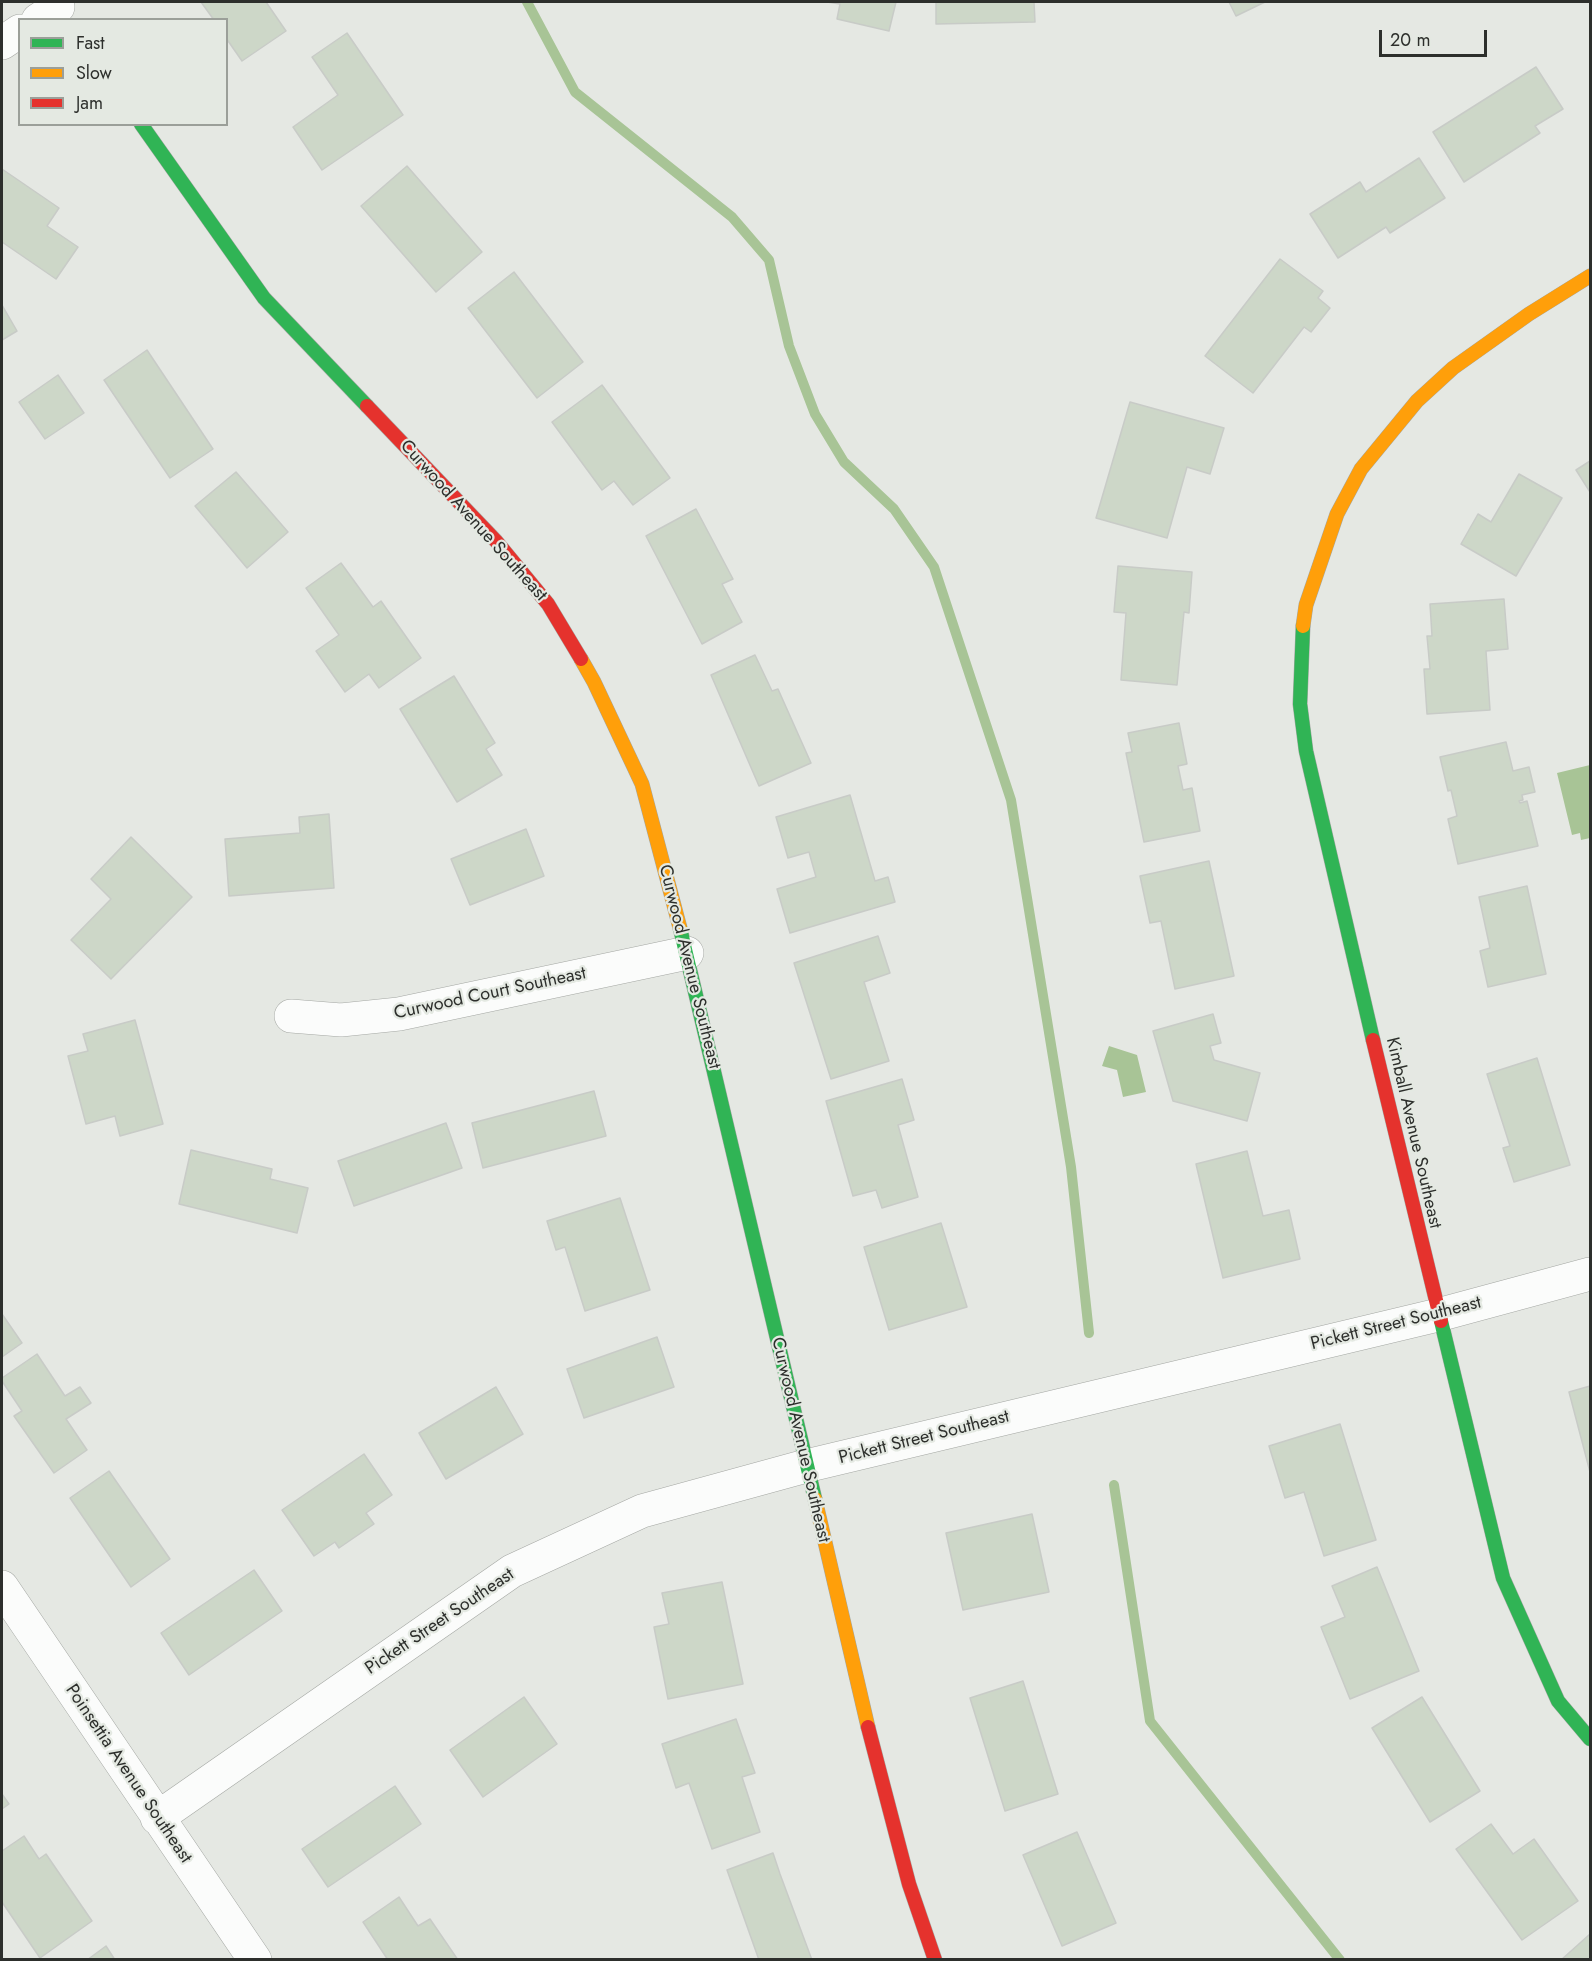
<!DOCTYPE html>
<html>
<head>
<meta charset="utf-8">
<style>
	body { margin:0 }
	#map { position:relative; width:1592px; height:1961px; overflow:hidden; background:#e5e8e3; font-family:Jost,sans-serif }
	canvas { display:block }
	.frame { position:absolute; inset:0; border:3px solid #2d2f2c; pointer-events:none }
	.legend { position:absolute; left:18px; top:18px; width:210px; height:108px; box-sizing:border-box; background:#e4e9e2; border:2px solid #9b9f99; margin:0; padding:8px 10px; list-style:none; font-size:18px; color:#2d2f2c }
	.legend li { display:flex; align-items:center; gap:12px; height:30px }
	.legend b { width:30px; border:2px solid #9b9f99 }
	.scale { position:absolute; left:1379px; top:30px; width:108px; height:27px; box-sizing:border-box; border:3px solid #2d2f2c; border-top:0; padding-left:8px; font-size:18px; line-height:21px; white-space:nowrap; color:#2d2f2c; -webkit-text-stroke:4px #e4e9e2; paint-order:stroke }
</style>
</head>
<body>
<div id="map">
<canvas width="1592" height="1961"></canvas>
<div class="frame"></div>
<ul class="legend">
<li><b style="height:8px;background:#30b455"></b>Fast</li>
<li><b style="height:8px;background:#ff9f0a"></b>Slow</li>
<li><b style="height:8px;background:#e5322d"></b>Jam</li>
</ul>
<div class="scale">20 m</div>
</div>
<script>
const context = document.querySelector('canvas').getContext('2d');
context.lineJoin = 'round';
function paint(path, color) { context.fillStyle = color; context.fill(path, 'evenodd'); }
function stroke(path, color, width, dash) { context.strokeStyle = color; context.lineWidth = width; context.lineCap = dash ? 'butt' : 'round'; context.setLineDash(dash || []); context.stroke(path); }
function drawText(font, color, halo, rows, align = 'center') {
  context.font = font + ' Jost,sans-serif'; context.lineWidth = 4.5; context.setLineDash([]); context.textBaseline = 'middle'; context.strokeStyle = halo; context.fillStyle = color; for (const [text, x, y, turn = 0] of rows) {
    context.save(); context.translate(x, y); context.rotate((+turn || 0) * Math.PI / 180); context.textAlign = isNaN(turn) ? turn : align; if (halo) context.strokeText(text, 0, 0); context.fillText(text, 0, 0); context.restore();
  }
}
paint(new Path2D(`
	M1590,765v73l-9,2 -1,-7 -8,2 -15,-62z
	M1109,1046l28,9 9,37 -23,5 -6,-27 -15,-4z`), '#a8c496');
stroke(new Path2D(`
	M527,2l48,90 157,125 37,43 20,86 26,68 29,48 50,47 40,58 77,233 60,367 18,166
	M1114,1485l36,236 190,239`), '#a8c496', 10);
const building = new Path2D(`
	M201,2h65l20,29 -44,30 -16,-23v-18h-12z
	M827,2h69l-7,29 -52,-12 3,-15z
	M936,2h98l1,20 -99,2z
	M1229,2h36l-29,14z
	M347,33l56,82 -81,55 -29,-43 45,-32 -26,-38z
	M1536,67l27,42 -28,17 5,7 -76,49 -31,-50z
	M1419,158l26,40 -55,35 -4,-6 -48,31 -28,-44 50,-32 6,10z
	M407,166l75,86 -46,40 -75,-86z
	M2,169l57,39 -12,18 31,21 -22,32 -54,-37z
	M1280,259l43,32 -5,7 12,10 -19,24 -7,-5 -51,66 -48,-37z
	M514,272l69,90 -46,36 -69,-90z
	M2,305l15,26 -15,9z
	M147,350l66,99 -43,29 -66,-98z
	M58,375l26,38 -39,26 -26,-37z
	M602,385l68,93 -37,27 -19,-24 -12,9 -50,-68z
	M1130,402l94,26 -14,46 -23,-7 -20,71 -71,-20z
	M1590,461v31l-14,-22z
	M236,472l52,60 -41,36 -52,-62z
	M1519,474l43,24 -46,78 -55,-32 17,-30 13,8z
	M696,509l37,70 -11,5 20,38 -40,22 -56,-108z
	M341,563l32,44 8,-6 40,57 -42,30 -10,-14 -24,18 -29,-41 23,-16 -33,-47z
	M1118,566l74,6 -3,41 -5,-1 -7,73 -56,-5 5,-67 -12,-1z
	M1504,599l4,50 -22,2 4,59 -63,4 -3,-45h6l-3,-33h5l-2,-32z
	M755,655l17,36 6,-2 33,74 -52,23 -48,-111z
	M454,676l41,67 -9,6 16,26 -45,27 -57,-93z
	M1179,723l8,41 -9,2 5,24 9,-2 8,43 -56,11 -18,-89 6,-1 -4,-19z
	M1506,742l7,29 16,-4 6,25 -13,3 1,5 -4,1 1,2 7,-2 11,45 -80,18 -10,-45 9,-3 -6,-26 -3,1 -8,-34z
	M850,795l25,86 13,-4 7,25 -105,31 -13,-44 39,-12 -7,-25 -21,6 -12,-41z
	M329,814l5,74 -105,8 -4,-57 75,-6 -1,-16z
	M526,829l18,47 -74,29 -19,-46z
	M131,837l61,60 -81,82 -40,-39 40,-41 -20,-20z
	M1209,861l25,115 -59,13 -14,-68 -11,2 -10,-47z
	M1527,886l19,88 -58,13 -8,-36 10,-3 -11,-51z
	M878,936l12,37 -26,9 25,79 -58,18 -37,-116z
	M1213,1014l8,29 -11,3 4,14 46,13 -13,48 -74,-20 -20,-70z
	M135,1020l28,104 -43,12 -5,-20 -29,8 -18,-68 20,-5 -5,-17z
	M1537,1058l33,107 -56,17 -11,-34 7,-2 -23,-72z
	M902,1079l12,41 -16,5 20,72 -36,11 -6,-18 -23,6 -27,-95z
	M594,1091l12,45 -123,32 -11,-45z
	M446,1123l16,45 -108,38 -16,-45z
	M191,1150l81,19 -2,10 38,9 -11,45 -118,-29z
	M1247,1151l16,65 26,-6 11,49 -77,19 -27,-114z
	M620,1198l30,92 -65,21 -20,-64 -9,3 -9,-29z
	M941,1223l26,84 -78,23 -25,-83z
	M2,1314l20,29 -20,14z
	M657,1337l17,50 -90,31 -17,-49z
	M37,1354l28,42 15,-9 11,16 -25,16 21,31 -33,23 -40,-57 8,-5 -20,-30v-3z
	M1590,1386v86l-21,-80z
	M496,1387l27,47 -77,45 -27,-46z
	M1340,1424l36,116 -52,16 -20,-64 -19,6 -16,-52z
	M364,1454l28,41 -26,18 8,11 -35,24 -4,-6 -21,14 -32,-46z
	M109,1471l61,88 -39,28 -61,-89z
	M1032,1514l17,78 -86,18 -17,-77z
	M1377,1567l42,104 -69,28 -29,-72 24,-10 -13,-31z
	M254,1570l28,41 -93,64 -28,-42z
	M722,1582l21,102 -75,15 -14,-72 15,-3 -7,-31z
	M1023,1681l35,113 -53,17 -35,-113z
	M524,1697l33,47 -74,53 -33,-47z
	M1422,1697l58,94 -50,31 -58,-94z
	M736,1719l19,54 -13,4 18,55 -48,17 -23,-66 -13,5 -14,-44z
	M395,1786l26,38 -93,63 -26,-38z
	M2,1794l7,10 -7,5z
	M1491,1824l22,30 21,-15 44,62 -56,39 -66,-91z
	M1077,1832l39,91 -54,23 -39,-91z
	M24,1836l15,23 7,-5 46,67 -52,37 -38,-56v-51z
	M773,1853l7,21 32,86h-53l-32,-90z
	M399,1897l19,29 12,-7 28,41h-70l-25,-38z
	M1590,1934v26h-29z
	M106,1946l9,14h-28z`);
paint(building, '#cdd7c8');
stroke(building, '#c8cbc7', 1.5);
const street = new Path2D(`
	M38,20l20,-13
	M2,43l18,-12
	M291,1016l50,4 58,-6 288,-61
	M2,1587l253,373
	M157,1818l355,-247 130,-60 164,-45 632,-151 152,-41`);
const fast = new Path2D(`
	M141,124l123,174 103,108
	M1303,626l-3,78 6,47 67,289
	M680,928l135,571
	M1441,1321l62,257 55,123 32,38`);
const slow = new Path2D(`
	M1303,626l3,-21 31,-91 24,-45 56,-68 36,-33 76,-54 61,-38
	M581,659l13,23 48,102 38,144
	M815,1499l53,228`);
const jam = new Path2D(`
	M367,406l129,135 52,63 33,55
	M1373,1040l68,281
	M868,1727l41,157 26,76`);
stroke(street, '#a4a7a3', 34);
stroke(fast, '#a4a7a3', 15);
stroke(slow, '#a4a7a3', 15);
stroke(jam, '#a4a7a3', 15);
stroke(street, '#fbfcfb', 33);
stroke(fast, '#30b455', 14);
stroke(slow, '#ff9f0a', 14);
stroke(jam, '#e5322d', 14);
drawText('18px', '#2d2f2c', '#e4e9e2', [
	["Curwood Avenue Southeast",473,521,48],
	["Curwood Avenue Southeast",689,967,76],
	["Curwood Court Southeast",490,994,-12],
	["Kimball Avenue Southeast",1413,1133,77],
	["Pickett Street Southeast",1396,1324,-14],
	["Pickett Street Southeast",924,1438,-14],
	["Curwood Avenue Southeast",800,1440,77],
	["Pickett Street Southeast",440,1622,-34],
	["Poinsettia Avenue Southeast",128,1774,56]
]);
</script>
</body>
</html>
